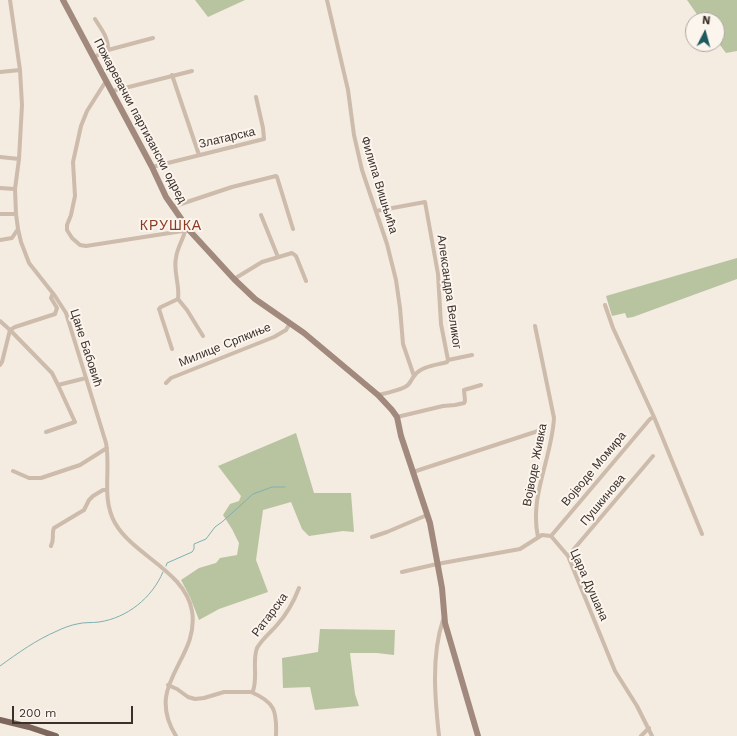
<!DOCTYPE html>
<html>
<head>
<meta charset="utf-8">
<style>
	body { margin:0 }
	#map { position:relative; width:737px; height:736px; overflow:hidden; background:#f4ebe1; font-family:"Work Sans",sans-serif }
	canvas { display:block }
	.north { position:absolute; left:685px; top:12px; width:40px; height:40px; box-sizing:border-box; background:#fbf5ee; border:1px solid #aea6a0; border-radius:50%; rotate:6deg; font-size:11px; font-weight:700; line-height:16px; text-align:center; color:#3b302b }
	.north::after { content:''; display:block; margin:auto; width:14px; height:18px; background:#1f5a5e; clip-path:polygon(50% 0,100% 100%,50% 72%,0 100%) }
	.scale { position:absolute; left:12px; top:706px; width:121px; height:18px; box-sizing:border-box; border:2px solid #3b302b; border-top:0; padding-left:5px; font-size:12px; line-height:14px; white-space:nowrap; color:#3b302b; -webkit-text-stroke:3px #fbf5ee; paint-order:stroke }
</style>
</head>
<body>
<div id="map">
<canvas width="737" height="736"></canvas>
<div class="north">N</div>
<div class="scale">200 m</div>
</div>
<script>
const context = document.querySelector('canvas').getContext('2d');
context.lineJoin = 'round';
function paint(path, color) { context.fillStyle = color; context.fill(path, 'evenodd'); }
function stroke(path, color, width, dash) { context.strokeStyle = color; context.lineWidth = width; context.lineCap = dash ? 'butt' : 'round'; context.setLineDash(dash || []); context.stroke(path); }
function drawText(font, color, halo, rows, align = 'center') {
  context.font = font + ' "Work Sans",sans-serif'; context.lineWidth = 4; context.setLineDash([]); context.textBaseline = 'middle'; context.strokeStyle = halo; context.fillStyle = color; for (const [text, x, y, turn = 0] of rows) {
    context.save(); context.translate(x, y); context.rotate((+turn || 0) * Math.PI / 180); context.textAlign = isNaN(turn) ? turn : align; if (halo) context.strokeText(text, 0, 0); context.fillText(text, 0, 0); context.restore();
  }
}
paint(new Path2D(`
	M195,0h50l-37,17z
	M687,0h50v51l-11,2 -9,-12v-21h-16z
	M737,258v21l-104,38 -6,1 -2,-5 -13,3 -6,-20z
	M296,433l18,60h37l3,39 -11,-1 -34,5 -7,-7 -11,-27 -28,8 -7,50 12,32 -49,17 -20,11 -9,-23 -9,-17 18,-12 17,-5 4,-5 17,-3 2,-12 -7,-14 -9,-14 7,-11 9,-3 2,-5 -23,-30z
	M320,629l75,1 -1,25 -17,-2h-27l5,41 4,12 -44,4 -5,-23 -27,1 -1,-30 36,-6z`), '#b8c4a0');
stroke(new Path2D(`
	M166,566l1,-3 25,-11 2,-3v-5l12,-5 9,-12 7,-5 31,-28 19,-7h13
	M0,666c18,-13 36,-26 57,-35 6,-3 14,-6 20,-7 7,-2 15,-1 22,-2 28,-4 53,-24 64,-50`), '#7fb0b2', 1);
stroke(new Path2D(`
	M10,0l10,70 2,35 -3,54 -4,30 1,25 2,15 3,13 8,21 26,33 11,17 40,130c5,27 -5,55 9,80 19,33 70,48 77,88 8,49 -49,72 -16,125
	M327,0l21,90 6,45 8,35 25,74 9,36 4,28 3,36 11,32
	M95,19c6,10 14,19 13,31
	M94,57l14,-7 45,-12
	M0,72l20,-2
	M172,75l27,80
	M106,81l-19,30 -6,15 -8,36 2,34 -4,19 -4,10v5l5,8 8,7 6,1 103,-16
	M113,91l79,-20
	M0,157l19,2
	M152,167l112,-28 -1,-11 -7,-31
	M0,188l15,1
	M172,207l60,-20 44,-11 1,1 16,52
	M376,211l49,-9 13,72 3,50 7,36 -1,2c-9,3 -26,4 -32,13 -4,4 -4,9 -10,12 -8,4 -18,6 -27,8
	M0,214h16
	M261,215l17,42
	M185,231c-2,9 -8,17 -9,27 -3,13 4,27 2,41l9,11 16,26
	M0,240l12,-2 6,-9
	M234,279l28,-17 30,-9 4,3 10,25
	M53,293l-2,5 6,10 -2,6 -40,13 -5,3 42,43 6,12 28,-7
	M605,305l8,23 41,89 48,117
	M0,321l10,9 -8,32 -2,3
	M535,326l19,92c-2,40 -25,78 -16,119
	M172,349l-13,-40 2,-2 17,-8
	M448,360l24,-5
	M166,383l5,-5 103,-41 12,-7 4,-7
	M397,417l46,-11 12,-1 9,-2 1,-2 -1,-11 17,-5
	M46,432l29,-10 -17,-37
	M13,471l16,7h12l39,-13 27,-17
	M413,472l125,-41
	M551,536l99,-117 4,-2
	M372,537l15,-5 40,-17
	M51,546c4,-8 0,-12 3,-18l30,-18 5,-10 4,-4 10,-6h4
	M568,556l85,-100
	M402,572l35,-8 83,-15 22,-14 9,1 17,20 47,115 22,35 15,30
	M168,685l9,4 11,8 7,2 9,-1 20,-6h27
	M251,692l2,-1c5,-14 -1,-30 4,-43 5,-9 14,-16 20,-23 10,-11 17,-24 22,-37
	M251,692c24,10 26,19 25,44
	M439,736c-4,-37 -8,-80 4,-116
	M641,736l8,-8`), '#cdbbac', 4);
stroke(new Path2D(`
	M63,0l89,167 14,30 23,33 45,49 21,20 49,34 74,62 14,15 5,7 4,19 29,87 12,65 3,35 33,113`), '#a18a7d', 6);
stroke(new Path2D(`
	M0,720l29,7 27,9`), '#7d675c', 6);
drawText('12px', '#3b302b', '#fbf5ee', [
	["Пожаревачки партизански одред",140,121,62],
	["Златарска",227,138,-13],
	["Филипа Вишњића",379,185,73],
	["Александра Великог",449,292,82],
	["Милице Српкиње",225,345,-22],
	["Цане Бабовић",86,348,72],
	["Војводе Живка",535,465,-79],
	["Војводе Момира",594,469,-50],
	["Пушкинова",603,500,-50],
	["Цара Душана",589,585,66],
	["Ратарска",270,615,-53]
]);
context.letterSpacing = '1px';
drawText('14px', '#8c3b22', '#fbf5ee', [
	["КРУШКА",171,226]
]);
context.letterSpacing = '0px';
</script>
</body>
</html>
